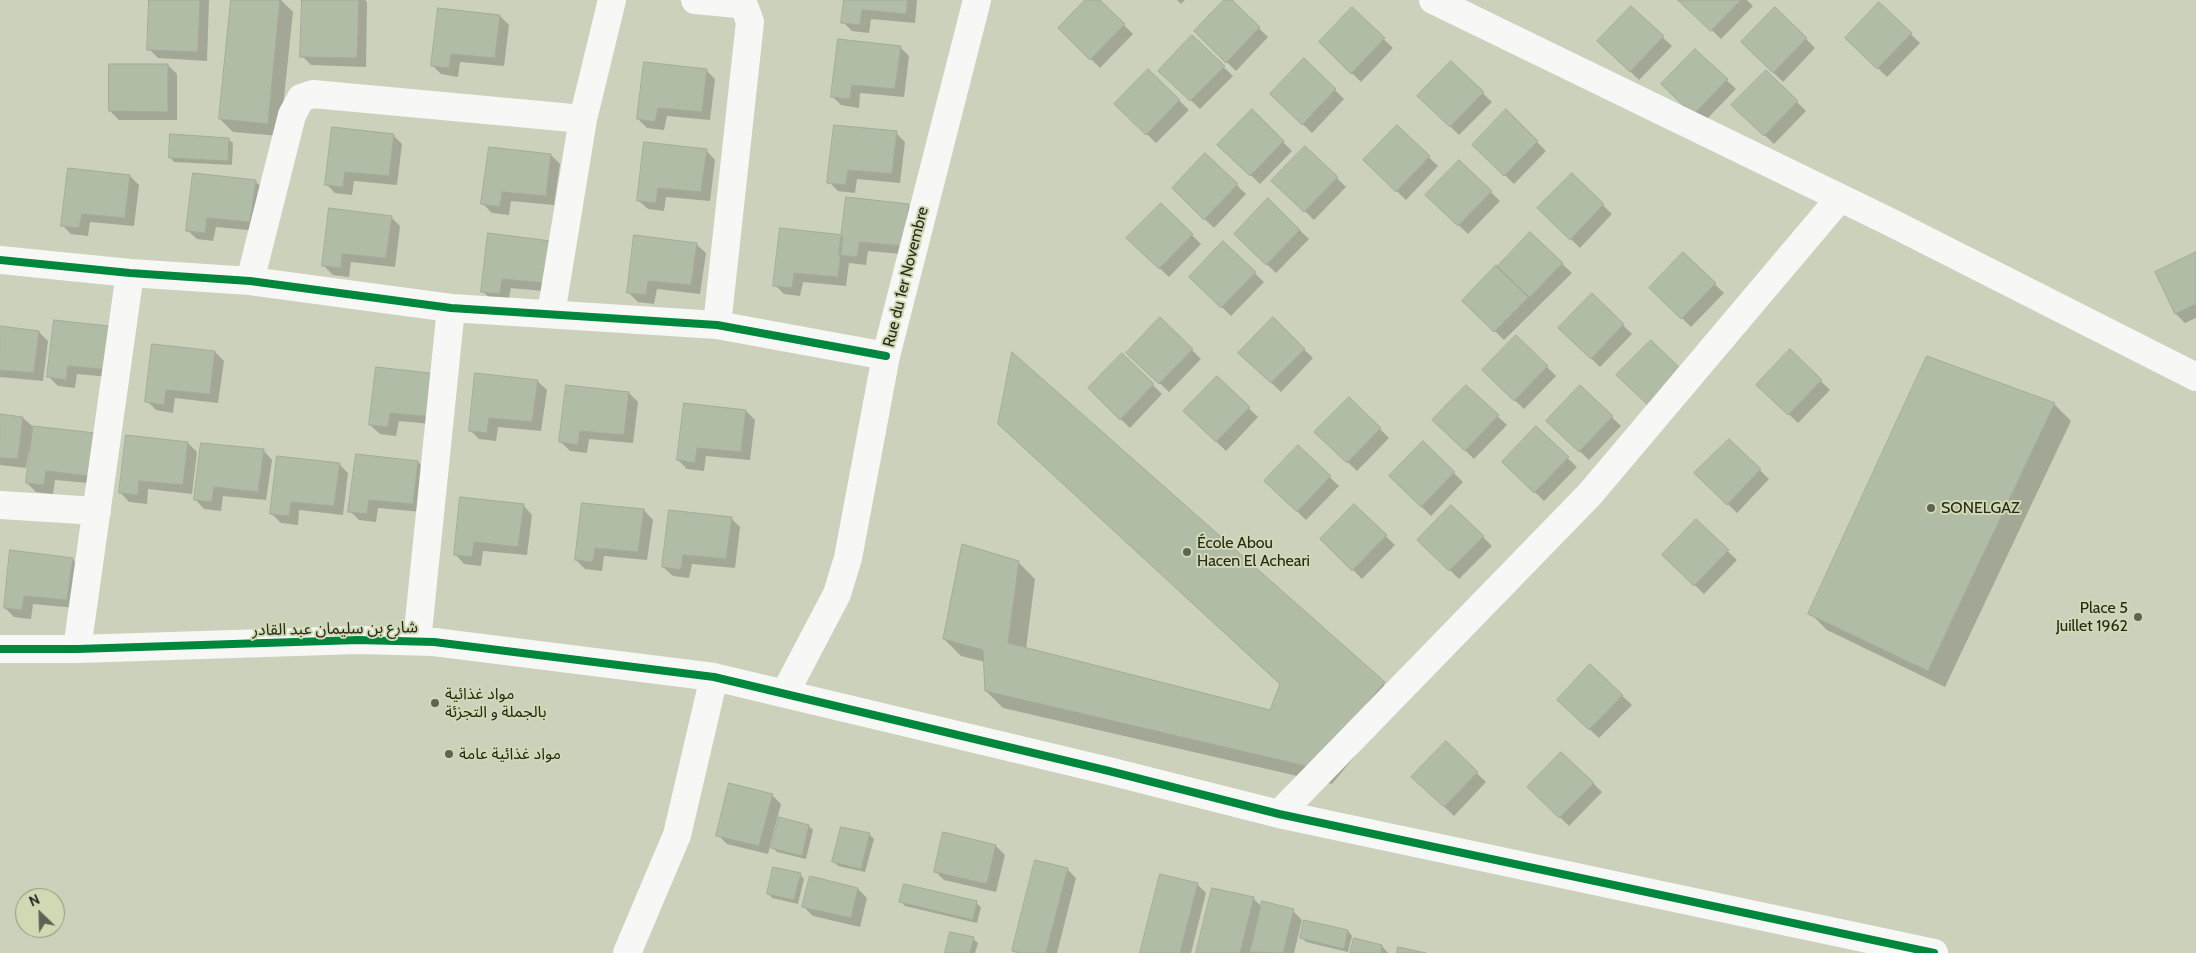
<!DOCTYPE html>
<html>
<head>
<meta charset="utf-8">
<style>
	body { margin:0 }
	#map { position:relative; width:2196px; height:953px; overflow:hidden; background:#ccd1bc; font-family:Cabin,sans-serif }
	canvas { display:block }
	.north { position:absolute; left:15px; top:888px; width:50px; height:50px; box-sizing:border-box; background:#d1d9b4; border:1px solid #8c9276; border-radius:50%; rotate:336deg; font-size:14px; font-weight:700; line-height:20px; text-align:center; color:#25281a }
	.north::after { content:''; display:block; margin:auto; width:18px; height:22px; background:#5f6353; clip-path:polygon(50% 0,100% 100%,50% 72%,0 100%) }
</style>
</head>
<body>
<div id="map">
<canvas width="2196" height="953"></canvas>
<div class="north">N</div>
</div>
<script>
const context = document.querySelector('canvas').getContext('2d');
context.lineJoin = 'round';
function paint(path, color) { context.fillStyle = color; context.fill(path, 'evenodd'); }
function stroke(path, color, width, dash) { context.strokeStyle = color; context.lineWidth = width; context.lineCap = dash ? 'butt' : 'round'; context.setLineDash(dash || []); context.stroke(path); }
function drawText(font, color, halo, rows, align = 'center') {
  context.font = font + ' Cabin,"Noto Sans Arabic",sans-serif'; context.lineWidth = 4; context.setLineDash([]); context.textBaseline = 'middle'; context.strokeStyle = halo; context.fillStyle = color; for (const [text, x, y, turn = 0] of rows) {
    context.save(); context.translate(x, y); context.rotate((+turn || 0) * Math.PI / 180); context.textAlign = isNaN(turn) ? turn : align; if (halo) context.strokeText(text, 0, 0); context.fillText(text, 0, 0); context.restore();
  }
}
paint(new Path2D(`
	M151,0h58l-2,61 -49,-3 -9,-9z
	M232,0h49l12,12 -13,124 -47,-4 -13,-13z
	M303,0h62l2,2 -1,65 -55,-2 -9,-9z
	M846,0h71l-2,23 -44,-4 -2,14 -17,-2 -9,-9z
	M1087,0h11l35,34 -33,34 -40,-40z
	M1177,0h8l-4,4z
	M1225,0h5l38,37 -32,34 -41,-40z
	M1680,0h67l6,6 -32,33z
	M1879,4l41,39 -33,34 -40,-39z
	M1631,8l41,38 -33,34 -40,-39z
	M1775,8l40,40 -32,34 -41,-40z
	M1352,9l41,39 -32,34 -41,-40z
	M500,16l9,9 -5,41 -44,-4 -2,15 -17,-3 -9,-9z
	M1192,37l41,39 -33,33 -40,-38z
	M900,47l9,9 -5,41 -44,-4 -1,15 -18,-3 -9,-9z
	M1695,50l41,39 -33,34 -40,-39z
	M1304,60l40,39 -32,34 -41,-39z
	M1451,63l41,39 -33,33 -40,-39z
	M168,65l9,9v46h-58l-9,-9z
	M706,70l9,9 -5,41 -43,-4 -3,14 -17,-2 -9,-9z
	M1148,70l41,40 -33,33 -40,-39z
	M1766,71l40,40 -32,33 -41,-39z
	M1252,111l40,40 -32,33 -41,-39z
	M1506,111l40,40 -32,33 -40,-39z
	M1397,127l41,39 -32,34 -41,-40z
	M896,133l9,9 -5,41 -43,-4 -2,14 -17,-2 -9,-9z
	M393,135l9,9 -5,41 -43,-4 -2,14 -17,-2 -9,-9z
	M228,139l5,4 -1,22 -58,-3 -4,-5z
	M1305,147l41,40 -32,33 -41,-39z
	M706,150l9,10 -5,41 -44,-4 -2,14 -16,-2 -10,-9z
	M551,155l9,9 -6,41 -43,-4 -2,14 -17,-2 -9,-9z
	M1206,155l40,39 -32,34 -41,-40z
	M1459,161l41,40 -32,33 -32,-30z
	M69,170l61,6 9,9 -5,41 -44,-4 -2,14 -17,-2 -9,-9z
	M1572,175l40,39 -32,34 -41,-40z
	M255,181l9,9 -5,41 -43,-4 -3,14 -16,-2 -10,-9z
	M1268,200l41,39 -33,34 -41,-39z
	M908,205l9,9 -5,41 -44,-4 -2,14 -17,-2 -3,23 -43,-4 -3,14 -16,-2 -9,-9 68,-49z
	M1161,205l40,39 -32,33 -41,-39z
	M391,217l9,9 -5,41 -44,-5 -2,15 -16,-2 -9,-9z
	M1530,234l42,39 -68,67 -40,-39z
	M489,235l65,57 -43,-4 -3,14 -16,-2 -10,-9z
	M1223,243l41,39 -33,34 -40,-39z
	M696,244l10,9 -6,41 -43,-5 -3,15 -16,-2 -9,-9z
	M1683,254l41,39 -33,34 -40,-39z
	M2196,254v64l-11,5 -9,-9 -19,-42z
	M1592,295l40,39 -32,33 -40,-39z
	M1161,319l40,40 -32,33 -41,-39z
	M1273,319l40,39 -32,34 -41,-39z
	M56,321l64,57 -43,-4 -2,14 -17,-2 -9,-9z
	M0,327l39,5 9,9 -5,40 -43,-4z
	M1516,336l40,40 -32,33 -41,-39z
	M1790,351l40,39 -32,33 -40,-38z
	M215,352l9,9 -6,42 -43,-5 -2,15 -17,-3 -9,-9z
	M1012,355l389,345 -69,84 -329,-76 -17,-17 -1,-29 -24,-6 -17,-17 74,-77 17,17 -9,70 244,63 11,-27 -264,-244z
	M1122,355l40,39 -32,34 -41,-40z
	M378,368l64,57 -43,-4 -3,15 -16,-2 -10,-9z
	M1217,378l41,39 -32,34 -32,-31z
	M537,381l10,9 -6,41 -43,-4 -2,14 -17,-2 -9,-9z
	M1466,387l41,38 -33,34 -40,-39z
	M1580,387l41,39 -32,34 -32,-30z
	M629,393l9,9 -5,41 -44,-4 -2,14 -17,-2 -9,-9z
	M1349,398l40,40 -32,33 -41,-39z
	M2054,404l17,17 -126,266 -118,-57 -17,-17z
	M746,411l9,9 -5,40 -44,-4 -2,15 -17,-2 -9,-9z
	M0,416l23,2 76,66 -44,-4 -2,14 -17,-2 -9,-9 4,-33h-2l-3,18 -26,-3z
	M1536,428l41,39 -33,34 -40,-39z
	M127,437l61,6 9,9 -5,42 -44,-5 -1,15 -18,-2 -9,-10z
	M1729,440l40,39 -32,34 -41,-40z
	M1423,443l40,39 -32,34 -41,-40z
	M1298,447l41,39 -33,34 -40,-39z
	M263,450l9,10 -6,40 -43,-4 -2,15 -17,-2 -9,-10z
	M418,462l9,9 -5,41 -44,-4 -2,14 -17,-2 -9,-9z
	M339,464l9,9 -5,42 -44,-5 -1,15 -17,-2 -9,-9z
	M523,505l9,10 -5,40 -44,-4 -2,15 -17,-2 -9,-10z
	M1354,506l41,39 -33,34 -40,-40z
	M644,510l9,10 -6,40 -43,-4 -2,15 -17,-2 -9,-9z
	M731,518l9,9 -5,41 -43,-4 -3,14 -16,-2 -10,-9z
	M1696,521l41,39 -33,34 -40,-39z
	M1483,537l9,9 -33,33 -40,-39z
	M72,559l10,9 -6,40 -43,-4 -2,15 -17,-2 -9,-9z
	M1590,666l42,39 -33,33 -41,-38z
	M1446,743l40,39 -32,34 -41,-39z
	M1593,783l9,9 -33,34 -40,-39z
	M772,795l9,9 -13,50 -41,-10 -9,-9z
	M809,826l4,4 -7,29 -29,-7 -4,-4z
	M869,834l5,5 -9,33 -27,-6 -4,-4z
	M996,846l9,9 -9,37 -52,-12 -9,-9z
	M1067,869l9,9 -19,75h-41l-2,-2z
	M800,874l4,5 -6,25 -26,-6 -4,-5z
	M1197,884l9,9 -15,60h-49z
	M858,889l9,9 -7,29 -47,-11 -9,-9z
	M1253,898l9,9 31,4 9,9 -8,33h-97z
	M901,902l75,1 5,4 -4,16 -72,-17z
	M1305,921l43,10 4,5 -4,16 -42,-10 -4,-4z
	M973,939l5,4 -3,10h-29z
	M1382,946l6,7h-36z`), '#0003');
const building = new Path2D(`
	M149,0h51l-2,52 -51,-2z
	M231,0h49l-12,124 -49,-5z
	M302,0h57l-2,58 -57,-1z
	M844,0h64l-2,14 -44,-4 -2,15 -19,-2z
	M1085,0h15l25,24 -35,36 -32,-32z
	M1224,0h8l28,27 -34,36 -32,-32z
	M1678,0h63l-30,31z
	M1879,2l33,31 -35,36 -32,-31z
	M1631,6l33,30 -34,36 -33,-31z
	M1352,7l33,31 -34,36 -32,-32z
	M1775,7l32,31 -34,35 -32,-31z
	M438,8l62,7 -5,43 -44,-4 -2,14 -18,-2z
	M1192,35l33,31 -35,35 -32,-30z
	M838,39l63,7 -6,43 -43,-4 -2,14 -19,-2z
	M1695,49l33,30 -35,36 -32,-31z
	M1304,58l32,31 -34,36 -32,-31z
	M1451,61l33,31 -34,35 -33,-31z
	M644,62l63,7 -5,43 -44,-4 -3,14 -18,-3z
	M109,64h59v48l-59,-1z
	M1148,69l32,31 -34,35 -32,-31z
	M1766,70l32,31 -34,35 -33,-31z
	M1252,109l32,32 -34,35 -33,-31z
	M1506,109l32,32 -34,35 -32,-31z
	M834,125l63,6 -5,43 -44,-4 -2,15 -19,-2z
	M1397,125l33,31 -34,36 -33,-32z
	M332,127l62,7 -5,42 -44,-4 -2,15 -18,-2z
	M170,134l59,4 -1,23 -59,-3z
	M644,142l63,7 -6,43 -43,-4 -2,15 -19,-2z
	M1305,146l33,31 -34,35 -33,-31z
	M489,147l62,7 -5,42 -44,-4 -2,15 -19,-3z
	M1205,153l33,31 -34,36 -32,-32z
	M1459,160l33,31 -34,35 -33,-31z
	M68,168l62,7 -5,43 -43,-4 -3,14 -18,-2z
	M193,173l63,7 -6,42 -43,-4 -2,15 -19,-2z
	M1572,173l32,31 -34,36 -33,-32z
	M846,197l63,7 -6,42 -43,-4 -3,15 -18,-2z
	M1268,198l32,32 -34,35 -32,-31z
	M1161,203l32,31 -34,35 -33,-31z
	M329,208l63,8 -6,42 -44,-4 -1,14 -19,-2z
	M780,228l63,7 -5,42 -44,-4 -2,15 -19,-2z
	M1530,232l33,31 -34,35 -32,-31z
	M488,233l63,8 -6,42 -43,-4 -2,15 -19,-2z
	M634,235l63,8 -6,42 -43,-4 -2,14 -19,-2z
	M1223,241l33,31 -35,36 -32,-31z
	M1683,252l33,31 -35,36 -32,-31z
	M2196,252v52l-21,10 -20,-42z
	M1496,265l33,32 -35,35 -32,-31z
	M1592,293l32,31 -33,35 -33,-31z
	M1160,317l33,32 -34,35 -33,-31z
	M1273,317l32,32 -34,34 -33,-30z
	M54,320l63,7 -6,43 -43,-4 -2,14 -19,-3z
	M0,326l39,5 -5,42 -34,-3z
	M1516,335l32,31 -34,35 -32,-31z
	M1651,340l32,31 -34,35 -33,-31z
	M152,344l63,7 -5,43 -44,-4 -2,15 -19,-3z
	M1790,349l32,31 -34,35 -32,-30z
	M1012,352l373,330 -71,86 -329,-77 -2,-41 -40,-11 19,-95 57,17 -11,82 262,67 10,-26 -282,-260z
	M1122,353l32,31 -34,36 -32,-32z
	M1927,356l128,47 -127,268 -120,-57z
	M376,367l63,7 -6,43 -43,-4 -2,14 -19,-2z
	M475,373l63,7 -6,42 -43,-4 -2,15 -18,-2z
	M1217,376l33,31 -34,35 -33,-31z
	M566,385l63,7 -5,43 -44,-4 -2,14 -19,-3z
	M1466,385l33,30 -34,36 -33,-31z
	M1580,385l33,31 -34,36 -33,-31z
	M1349,397l32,31 -34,35 -33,-31z
	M684,403l62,7 -5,42 -44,-4 -2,15 -18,-3z
	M0,414l23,3 -5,42 -18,-1z
	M33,426l62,7 -5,43 -44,-5 -2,14 -18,-2z
	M1536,426l33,31 -35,36 -32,-31z
	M126,435l62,7 -5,43 -44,-4 -1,14 -19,-2z
	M1729,439l32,30 -34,36 -33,-32z
	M1423,441l32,31 -34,35 -32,-31z
	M201,443l63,6 -6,43 -44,-5 -2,15 -18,-2z
	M1298,445l33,31 -34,36 -33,-31z
	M356,454l62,7 -5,43 -44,-4 -2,14 -19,-2z
	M277,456l63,7 -6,43 -43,-4 -2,14 -19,-2z
	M460,497l64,7 -6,43 -44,-5 -2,15 -18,-2z
	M582,503l62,6 -6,43 -43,-4 -2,14 -18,-2z
	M1354,504l33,31 -35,36 -32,-32z
	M1451,505l33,31 -35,35 -32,-31z
	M669,510l63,7 -6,42 -43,-4 -2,15 -19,-3z
	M1696,519l33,31 -35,36 -32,-31z
	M10,550l63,8 -6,42 -43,-4 -2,14 -18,-2z
	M1590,664l33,31 -34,35 -32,-30z
	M1446,741l32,31 -34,35 -33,-30z
	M1561,752l33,31 -35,35 -32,-31z
	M729,783l44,11 -14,52 -43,-10z
	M779,817l30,8 -7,31 -31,-8z
	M841,827l29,6 -9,36 -29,-7z
	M943,832l53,13 -9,39 -53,-12z
	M1035,860l33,8 -22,85h-25l-9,-2z
	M773,867l28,6 -7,27 -27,-6z
	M1160,874l38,9 -18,70h-40z
	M810,876l48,12 -7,30 -49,-11z
	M904,884l73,17 -4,19 -74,-18z
	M1212,888l42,9 -14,56h-44z
	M1262,901l32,8 -11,44 -33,-1z
	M1304,920l44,10 -4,19 -44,-11z
	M950,932l24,5 -4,16h-25z
	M1354,938l28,7 -1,8h-31z
	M1398,947l28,6h-29z`);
paint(building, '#b0bca5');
stroke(building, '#a4aa9b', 1);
stroke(new Path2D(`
	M695,0l43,4 7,4 5,14 -33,303
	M1433,0l457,222 306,155
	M0,260l130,13 120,8 201,27 266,17 169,31
	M250,281l42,-166 9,-17 12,-4 270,25
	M551,314l32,-195 29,-119
	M0,505l97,6
	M417,641l34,-333
	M0,649h77l281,-9 76,2 280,35 395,94 170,43 655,139
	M77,649l53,-376
	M785,693l52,-99 11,-36 38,-202 91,-356
	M1279,814l311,-320 250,-296
	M627,953l50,-118 37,-158`), '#f7f8f5', 28);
stroke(new Path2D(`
	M0,260l130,13 120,8 201,27 266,17 169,31
	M0,649h77l281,-9 76,2 280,35 395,94 170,43 655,139`), '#00873e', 8);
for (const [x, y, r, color] of [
	[1931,508,5,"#5f6353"],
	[1187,552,5,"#5f6353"],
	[2138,617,5,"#5f6353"],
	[435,703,5,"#5f6353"],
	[449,754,5,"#5f6353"]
]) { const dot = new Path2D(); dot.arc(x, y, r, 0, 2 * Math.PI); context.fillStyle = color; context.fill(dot); stroke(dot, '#d1d9b4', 2); }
drawText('16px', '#25281a', '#d1d9b4', [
	["Rue du 1er Novembre",906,277,-76],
	["شارع بن سليمان عبد القادر",335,629,-1]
]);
drawText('16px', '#25281a', '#d1d9b4', [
	["SONELGAZ",1941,508],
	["École Abou",1197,543],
	["Hacen El Acheari",1197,561],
	["Place 5",2128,608,"right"],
	["Juillet 1962",2128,626,"right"],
	["مواد غذائية",445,694],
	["بالجملة و التجزئة",445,712],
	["مواد غذائية عامة",459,754]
], 'left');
</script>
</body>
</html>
